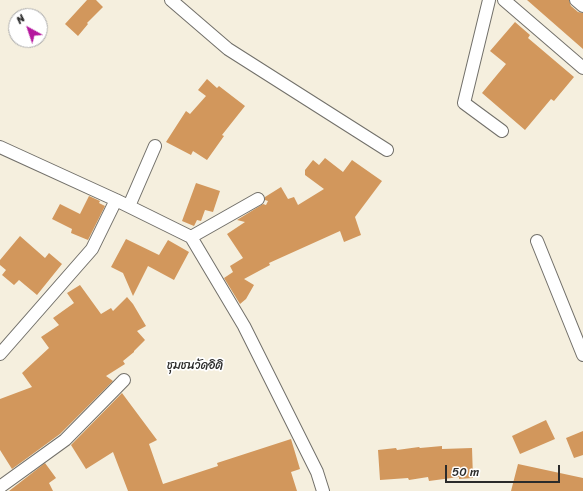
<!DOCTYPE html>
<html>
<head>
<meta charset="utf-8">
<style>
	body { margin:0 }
	#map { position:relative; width:583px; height:491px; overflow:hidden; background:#f5efde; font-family:Sriracha,sans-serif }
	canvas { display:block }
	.north { position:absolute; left:8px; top:8px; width:40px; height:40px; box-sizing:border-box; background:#fff; border:1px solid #aaa; border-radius:50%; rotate:320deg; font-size:11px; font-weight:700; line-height:16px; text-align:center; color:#2b2b2b }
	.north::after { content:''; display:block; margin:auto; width:14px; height:18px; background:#b5179e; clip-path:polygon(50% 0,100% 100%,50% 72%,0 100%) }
	.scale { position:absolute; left:445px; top:465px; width:115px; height:18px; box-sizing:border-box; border:2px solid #2b2b2b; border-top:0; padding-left:5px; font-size:12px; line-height:14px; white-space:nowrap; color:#2b2b2b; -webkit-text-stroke:3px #fff; paint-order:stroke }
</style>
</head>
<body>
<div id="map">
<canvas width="583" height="491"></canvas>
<div class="north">N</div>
<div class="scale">50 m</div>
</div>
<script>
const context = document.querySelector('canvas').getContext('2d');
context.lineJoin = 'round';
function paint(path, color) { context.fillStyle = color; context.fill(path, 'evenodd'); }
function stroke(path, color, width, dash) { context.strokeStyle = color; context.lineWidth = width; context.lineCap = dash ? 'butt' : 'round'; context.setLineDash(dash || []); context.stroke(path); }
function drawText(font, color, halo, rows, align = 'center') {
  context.font = font + ' Sriracha,"Playpen Sans Thai",sans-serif'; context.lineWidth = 3.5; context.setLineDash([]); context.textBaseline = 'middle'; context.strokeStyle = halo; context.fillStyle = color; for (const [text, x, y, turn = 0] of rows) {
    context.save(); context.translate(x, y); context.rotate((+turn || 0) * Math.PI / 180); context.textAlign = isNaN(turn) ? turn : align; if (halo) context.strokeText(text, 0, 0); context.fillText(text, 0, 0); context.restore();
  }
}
paint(new Path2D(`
	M87,0h9l7,7 -16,16 1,1 -10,12 -13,-12z
	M527,0h42l2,6 7,6 5,1v36z
	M515,22l15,13 -2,3 46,39 -20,24 -3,-2 -26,31 -43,-37 24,-29 -16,-13z
	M207,79l10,9 2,-2 26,20 -23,29 2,1 -17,24 -14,-9 -2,4 -25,-13 20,-31 4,3 16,-18 -8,-6z
	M325,158l18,14 9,-12 30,21 -27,36 6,18 -17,7 -4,-11 -71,32 1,2 -26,14 10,6 -8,14 -6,5 -16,-26 9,-6 -3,-6 13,-8 -16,-24 18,-12 -8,-2 26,-16 3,1 2,-4 -3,-1v-3l16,-10 7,12 6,-2 4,8 26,-16 -19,-14v-5l8,-10 6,5z
	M196,183l24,8 -7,21 -8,-2 -4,11 -4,-1 -3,6 -12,-5z
	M89,196l11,5 -1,2 6,3 -17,34 -17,-7 1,-4 -20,-10 8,-15 20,10z
	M20,236l25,22 4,-5 13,11 -25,31 -18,-15 -5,5 -12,-10 4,-5 -6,-5v-5z
	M126,239l33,16 9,-15 21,12 -15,28 -26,-14 -15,30 -10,-23 -12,-6z
	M80,285l21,29 10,-6 2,3 14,-14 6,7 13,22 -9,5 8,9 -11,11v1l-11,9 2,3 -19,12 7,5 -53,53 -48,35 -12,-19v-51l32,-12 -10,-14 27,-25 -8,-11 18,-12 -6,-7 21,-15 -7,-10z
	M122,393l35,47 -8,4 14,40 55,-18 -1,-3 74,-24 9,30 -9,3 6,19h-169l-15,-39 -27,17 -15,-24z
	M546,420l9,19 -35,15 -8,-18z
	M583,431v24l-9,3 -8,-20z
	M442,446v3l30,-1 1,30 -14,1v-2l-30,4 -1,-4 -19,3 -1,-2 -28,2 -2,-30 18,-2 1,2 22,-3 1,1z
	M45,463l11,15 -7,5 4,8h-44z
	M518,464l65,14v13h-72z`), '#d2975c');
const street = new Path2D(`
	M171,0l57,49 159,101
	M489,0l-25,103 38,28
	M504,0l79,68
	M576,0l7,6
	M0,147l116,53 75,37 53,89 73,146 6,19
	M129,206l26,-60
	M191,237l67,-38
	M537,241l46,114
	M0,354l92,-105 24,-49
	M0,487l65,-47 59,-60`);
stroke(street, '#72706a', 14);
stroke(street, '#fff', 12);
drawText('12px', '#2b2b2b', '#fff', [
	["ชุมชนวัดอิติ",195,366]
]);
</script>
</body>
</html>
